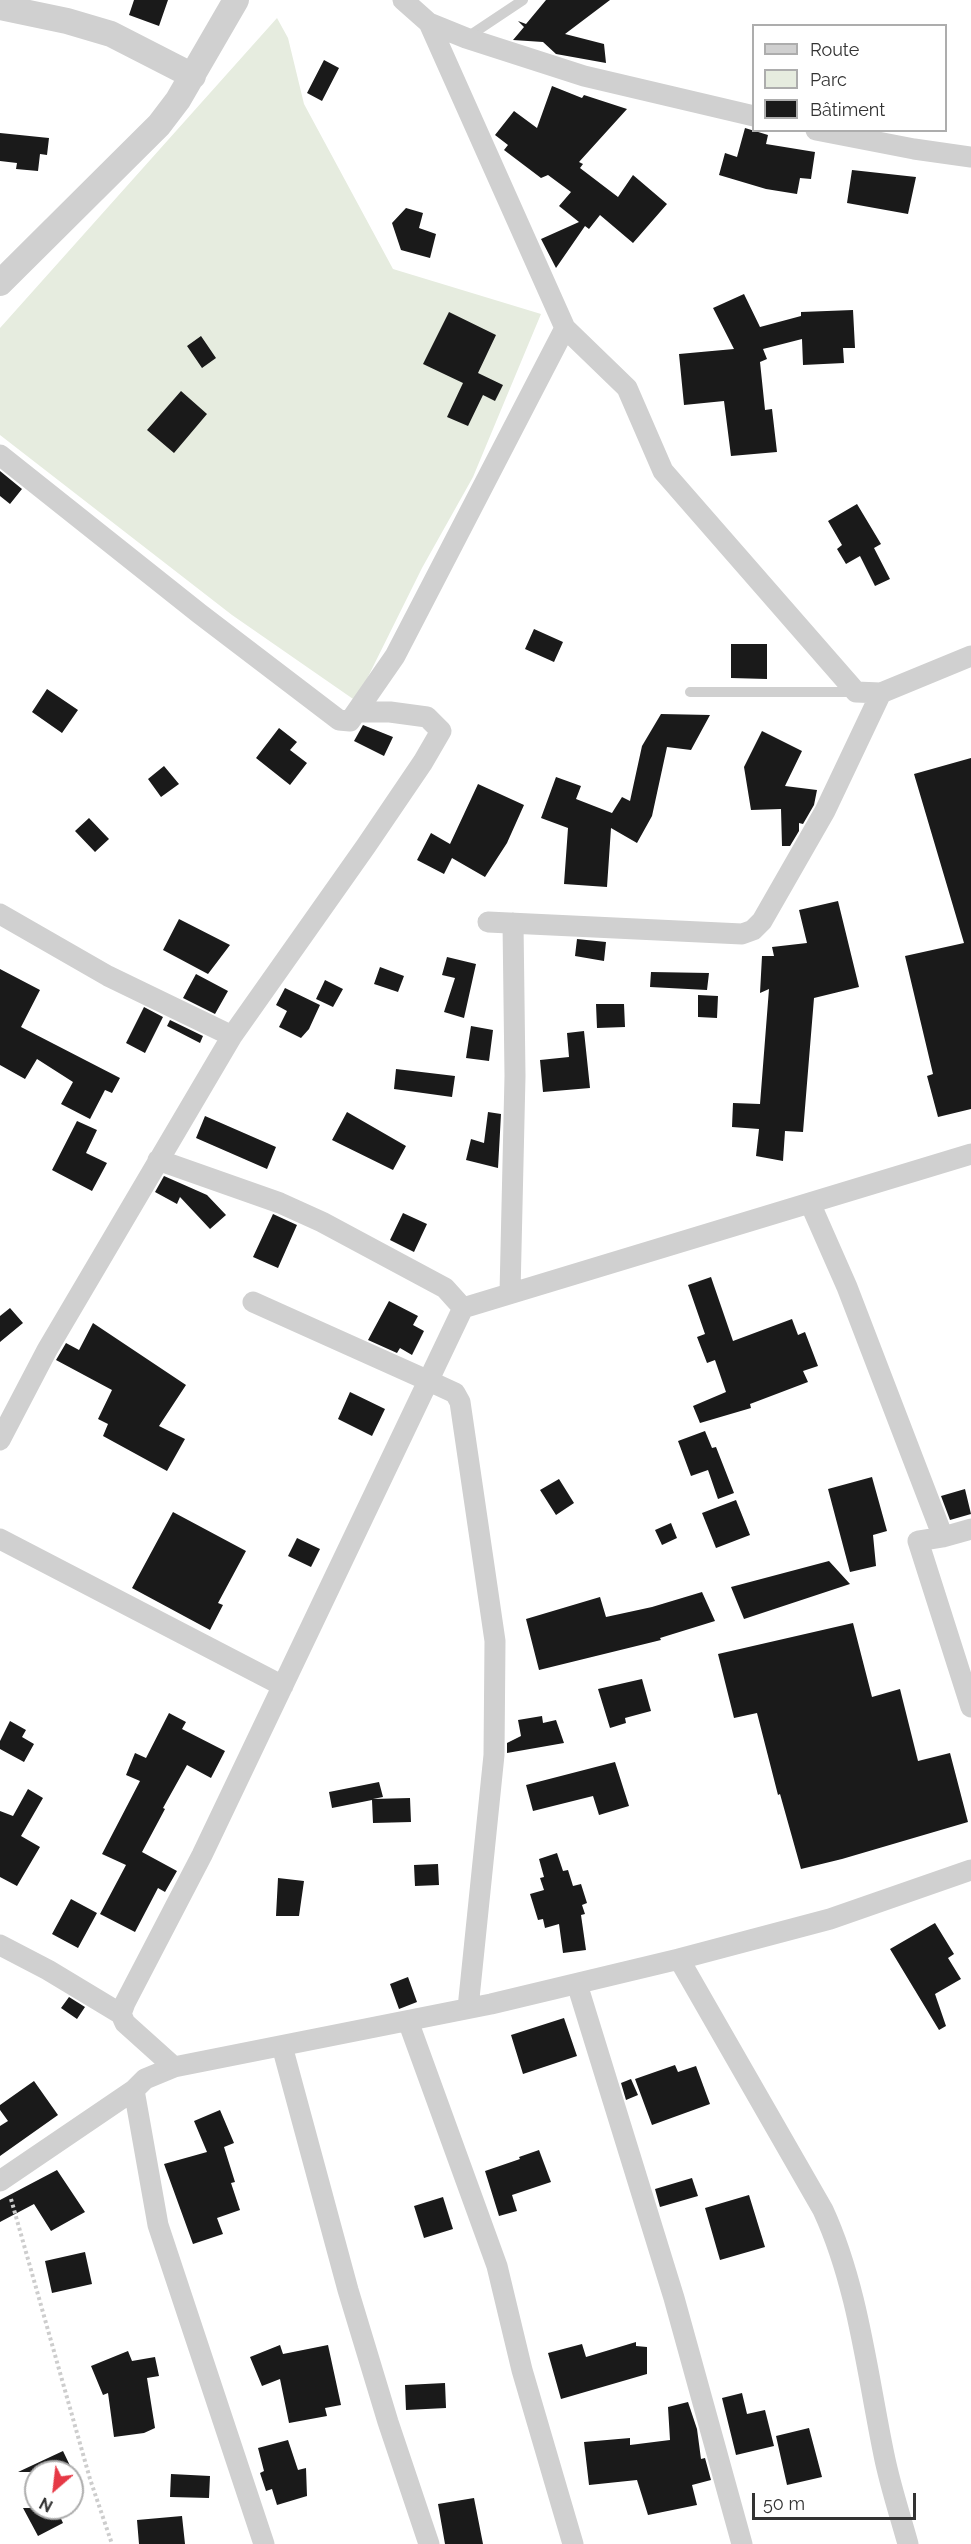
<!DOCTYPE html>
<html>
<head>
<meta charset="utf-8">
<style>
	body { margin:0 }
	#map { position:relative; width:971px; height:2544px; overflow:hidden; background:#fff; font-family:Raleway,sans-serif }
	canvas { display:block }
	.legend { position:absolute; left:752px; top:24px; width:195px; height:108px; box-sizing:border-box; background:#fff; border:2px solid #adadad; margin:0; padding:8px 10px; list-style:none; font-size:18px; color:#333 }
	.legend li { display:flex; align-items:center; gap:12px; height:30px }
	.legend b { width:30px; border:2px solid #adadad }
	.north { position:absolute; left:24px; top:2460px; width:60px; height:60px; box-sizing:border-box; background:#fff; border:2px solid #adadad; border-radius:50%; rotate:208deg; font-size:16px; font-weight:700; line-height:24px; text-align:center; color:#333 }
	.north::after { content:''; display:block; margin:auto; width:21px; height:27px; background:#e63946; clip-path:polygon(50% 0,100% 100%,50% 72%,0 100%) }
	.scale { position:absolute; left:752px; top:2493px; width:164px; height:27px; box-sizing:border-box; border:3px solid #333; border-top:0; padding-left:8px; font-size:18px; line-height:21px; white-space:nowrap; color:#333; -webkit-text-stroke:4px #fff; paint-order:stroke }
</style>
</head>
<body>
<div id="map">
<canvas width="971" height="2544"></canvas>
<ul class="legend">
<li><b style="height:8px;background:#d0d0d0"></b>Route</li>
<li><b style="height:16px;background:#e6ecdf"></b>Parc</li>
<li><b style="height:16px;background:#1a1a1a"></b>Bâtiment</li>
</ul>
<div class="north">N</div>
<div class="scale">50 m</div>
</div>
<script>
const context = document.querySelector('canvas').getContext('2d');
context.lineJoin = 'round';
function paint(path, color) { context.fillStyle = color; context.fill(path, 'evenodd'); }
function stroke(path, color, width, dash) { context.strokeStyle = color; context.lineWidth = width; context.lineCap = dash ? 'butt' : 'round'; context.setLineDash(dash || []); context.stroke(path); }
paint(new Path2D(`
	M277,18l11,20 16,66 89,165 148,45 -68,163 -51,91 -66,133 -124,-86 -232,-180v-107z`), '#e6ecdf');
paint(new Path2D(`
	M134,0h34l-9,26 -30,-11z
	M546,0h64l-45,34 39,10 2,19 -50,-9 -13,-12 -30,-2 11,-13 -6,-6 8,3z
	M324,60l15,8 -17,33 -15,-8z
	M552,86l30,12 2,-3 43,14 -48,53 4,2 -3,4 38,29 15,-22 34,29 -34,39 -33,-28 -11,14 -4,-3 -29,42 -15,-29 38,-17 -20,-16 12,-14 -23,-17 -7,3 -37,-28 4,-5 -13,-10 19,-24 23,17z
	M745,128l23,7 -2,9 49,8 -4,27 -11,-1 -3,16 -31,-5 -47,-14 6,-22 12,4z
	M0,133l49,5 -2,17 -7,-1 -2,17 -22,-2 1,-6 -17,-2z
	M852,170l64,7 -8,37 -61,-11z
	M406,208l17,5 -4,15 17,6 -6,24 -29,-8 -9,-27z
	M744,294l16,33 41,-11v-4l52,-2 2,38h-12l1,15 -41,2 -1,-26 -39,10 4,10 -7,3 5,48 7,-1 5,43 -46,4 -7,-55 -40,4 -5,-51 55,-5 -21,-41z
	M449,312l47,23 -18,38 25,12 -8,16 -12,-6 -15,31 -21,-9 16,-34 -40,-19z
	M201,336l15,22 -14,10 -15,-22z
	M181,391l26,23 -33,39 -27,-23z
	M0,471l22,18 -12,15 -10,-8z
	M857,504l24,40 -7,4 16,31 -15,7 -15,-30 -14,8 -9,-15 5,-4 -14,-24z
	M534,629l29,13 -9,20 -29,-13z
	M731,644h36v35l-36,-1z
	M47,689l31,21 -16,23 -30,-21z
	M661,714l49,1 -19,35 -24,-3 -15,69 -15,27 -26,-15 -4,59 -43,-3 4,-56 -27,-10 15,-41 25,9 -5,13 36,14 10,-16 8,4 12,-55z
	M363,725l30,12 -9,19 -30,-15z
	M279,728l18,14 -7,8 17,13 -17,22 -34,-27z
	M762,731l40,20 -17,35 32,4 -3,15 -11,19 -4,-1v8l-9,15h-8l-1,-37 -30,1 -7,-43z
	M971,758v351l-33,8 -11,-41 6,-2 -28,-118 59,-13 -50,-169z
	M164,766l15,18 -18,13 -13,-18z
	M478,784l46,21 -17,38 -22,34 -33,-19 -8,16 -27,-14 14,-27 19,11z
	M89,818l20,21 -14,13 -20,-21z
	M838,901l21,86 -45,11 -11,134 -18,-1 -2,30 -27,-5 3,-27 -27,-2 1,-24 27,1 9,-115 -9,4 2,-37h12l-2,-9 35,-4 -8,-33z
	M179,919l51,26 -22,29 -45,-24z
	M577,939l29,3 -2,19 -29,-5z
	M447,957l29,7 -12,54 -20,-6 11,-34 -13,-3z
	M380,967l24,9 -6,16 -24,-8z
	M0,969l40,21 -19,37 99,51 -8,15 -7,-3 -15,29 -29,-15 12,-22 -36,-23 -12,20 -25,-14z
	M651,972l58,1 -2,17 -57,-3z
	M196,974l32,17 -13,23 -32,-16z
	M325,980l18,9 -10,18 -17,-8z
	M285,988l35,17 -11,24 -8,9 -22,-11 8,-16 -11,-6z
	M698,995l20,1 -1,22 -19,-1z
	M596,1004h28l1,23 -28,1z
	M144,1007l19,10 -18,36 -19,-10z
	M170,1020l33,16 -3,7 -33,-17z
	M471,1026l22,4 -4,31 -23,-3z
	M584,1031l6,57 -47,4 -3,-32 29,-3 -2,-24z
	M396,1069l59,7 -3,21 -58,-8z
	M347,1112l59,34 -13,24 -61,-30z
	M488,1112l13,2 -3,54 -32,-8 5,-21 13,4z
	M205,1116l71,31 -9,22 -71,-31z
	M77,1121l20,9 -11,23 21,10 -15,28 -40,-21z
	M164,1176l43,19 19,20 -16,14 -30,-32 -3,7 -22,-12z
	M403,1213l24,11 -13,28 -24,-12z
	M273,1214l24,11 -19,43 -25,-11z
	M711,1277l22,64 59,-22 6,16 7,-3 13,34 -15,5 5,11 -58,22 1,4 -51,15 -7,-17 33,-14 -11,-32 -8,3 -10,-26 8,-3 -17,-49z
	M389,1301l29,15 -5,9 11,6 -12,24 -12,-7 -3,5 -29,-13z
	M10,1308l13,15 -23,19v-26z
	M93,1323l93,62 -27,41 26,13 -18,32 -64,-35 5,-12 -10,-5 14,-29 -56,-30 10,-17 13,7z
	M350,1392l35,17 -13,27 -34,-17z
	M705,1431l7,17 4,-1 18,46 -16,6 -10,-29 -17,6 -13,-35z
	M872,1477l15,54 -14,4 3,31 -26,6 -22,-83z
	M559,1479l15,24 -18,12 -16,-25z
	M965,1489l6,25 -21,6 -9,-24z
	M736,1500l14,35 -34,13 -14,-35z
	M173,1512l73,39 -28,52 5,2 -13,25 -78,-42z
	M671,1523l6,15 -15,7 -7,-15z
	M297,1538l23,11 -9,18 -23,-11z
	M829,1561l21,23 -106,35 -13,-32z
	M702,1592l13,29 -55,17 1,2 -122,30 -13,-51 74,-22 6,20 46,-10z
	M853,1623l19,74 28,-8 18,72 32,-8 18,69 -126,37 -41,10 -21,-75 -2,1 -21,-82 -23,5 -16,-64z
	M642,1679l9,32 -26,7 1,5 -16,5 -12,-39z
	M169,1713l17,9 -4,7 43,22 -14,27 -24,-13 -24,43 2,1 -23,43 35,19 -12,21 -7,-4 -23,44 -35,-18 26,-49 -24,-11 38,-73 -14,-6 9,-22 11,5z
	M542,1716l1,7 13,-3 8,23 -57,10v-10l14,-7 -3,-16z
	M10,1721l16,9 -4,7 12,7 -10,18 -24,-13v-8z
	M615,1762l14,44 -30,9 -6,-19 -60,15 -7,-26z
	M379,1782l4,15 -10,2 37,-1 1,24 -38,1 -1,-23 -40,8 -3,-16z
	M28,1789l15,9 -22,38 19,11 -23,39 -17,-9v-66l13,5z
	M557,1853l6,18 5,-1 5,16 8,-2 6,19 -5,2 3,9 -4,1 5,35 -23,3 -4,-29 -14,4 -2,-9 -5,1 -8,-26 14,-4 -4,-12 4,-1 -5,-18z
	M438,1864l1,21 -24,1 -1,-21z
	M278,1878l26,3 -5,35h-23z
	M71,1899l26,14 -19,35 -26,-14z
	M935,1923l19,31 -6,4 13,21 -26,15 11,32 -7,4 -49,-81z
	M408,1977l9,25 -18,7 -9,-25z
	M69,1997l16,10 -8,12 -16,-11z
	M564,2018l13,38 -54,18 -12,-39z
	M675,2065l3,7 18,-6 14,38 -58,21 -17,-46z
	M631,2079l7,16 -12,5 -5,-17z
	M34,2081l24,34 -58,41v-30l8,-5 -8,-11v-5z
	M220,2110l14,33 -10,4 11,35 -4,1 9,27 -23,8 6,16 -30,10 -29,-80 43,-12 -13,-31z
	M539,2150l12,32 -39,13 5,16 -18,5 -14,-45 35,-12 -1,-2z
	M57,2170l28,42 -34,19 -17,-27 -34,18v-22z
	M692,2178l6,18 -38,11 -5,-18z
	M749,2195l16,52 -45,13 -15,-52z
	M443,2197l10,32 -29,9 -10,-32z
	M85,2252l7,32 -40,9 -7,-32z
	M636,2342v4l11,1v27l-86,25 -13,-46 34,-9 4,13z
	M280,2345l3,9 45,-9 13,60 -16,3 2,8 -38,7 -9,-44 -18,7 -12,-29z
	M128,2351l4,10 23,-4 4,19 -12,2 8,50 -11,5 -30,4 -6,-44 -5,2 -12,-29z
	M445,2383l1,25 -40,2 -1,-25z
	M742,2393l5,21 18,-4 9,36 -38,9 -14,-57z
	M688,2402l9,27 4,30 4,-1 6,22 -19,5 5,20 -49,10 -11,-35 -48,5 -5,-43 46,-4v7l40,-5 -2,-33z
	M809,2428l13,49 -35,8 -11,-49z
	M288,2440l10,30 8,-2 1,28 -30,9 -5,-16 -6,2 -6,-18 4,-2 -6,-23z
	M63,2451l10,21h-55z
	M171,2474l39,2 -1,22 -39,-1z
	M474,2498l9,46h-38l-7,-40z
	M23,2508h33l7,15 -25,13z
	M182,2516l3,28h-46l-2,-24z`), '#1a1a1a');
stroke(new Path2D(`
	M11,2199l79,280 22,65`), '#cdcdcd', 4, [3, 3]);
stroke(new Path2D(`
	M466,38l57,-38
	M690,692h166`), '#d0d0d0', 10);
stroke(new Path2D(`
	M403,0l26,23 37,15 118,38 170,40
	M429,23l136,305 62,60 36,83 193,221 25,1 90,-37
	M816,130l98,19 57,8
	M0,455l200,159 139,106 11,1 45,-65 170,-328
	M0,914l108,62 124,60 -185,314 -47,90
	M488,922l254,12 11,-4 9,-9 63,-110 56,-118
	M232,1036l134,-190 57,-84 18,-31 -14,-14 -37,-5h-32
	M158,1160l122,43 42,19 123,66 18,20
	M810,1203l37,84 96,250
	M510,1293l5,-217 -2,-153
	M253,1302l176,79 26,12 5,9 35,239 -1,114 -26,253
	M971,1529l-28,8 -25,4 53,166
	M0,1539l283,147
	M0,1945l48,25 73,44
	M679,1959l144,251c35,76 44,163 61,245 6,30 16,60 24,89
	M577,1984l97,314 68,246
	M408,2021l89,245 25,104 51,174
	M282,2046l66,244 40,132 41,122
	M174,2067l-49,-44 -4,-9 4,-11 77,-148 261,-547 508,-154
	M134,2090l24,135 106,319
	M0,2181l134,-91 11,-11 29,-12 317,-63 188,-45 151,-40 141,-49`), '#d0d0d0', 21);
stroke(new Path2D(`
	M0,7l67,14 44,13 82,42
	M0,283l159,-158 19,-25 58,-100`), '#d0d0d0', 26);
</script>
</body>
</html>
